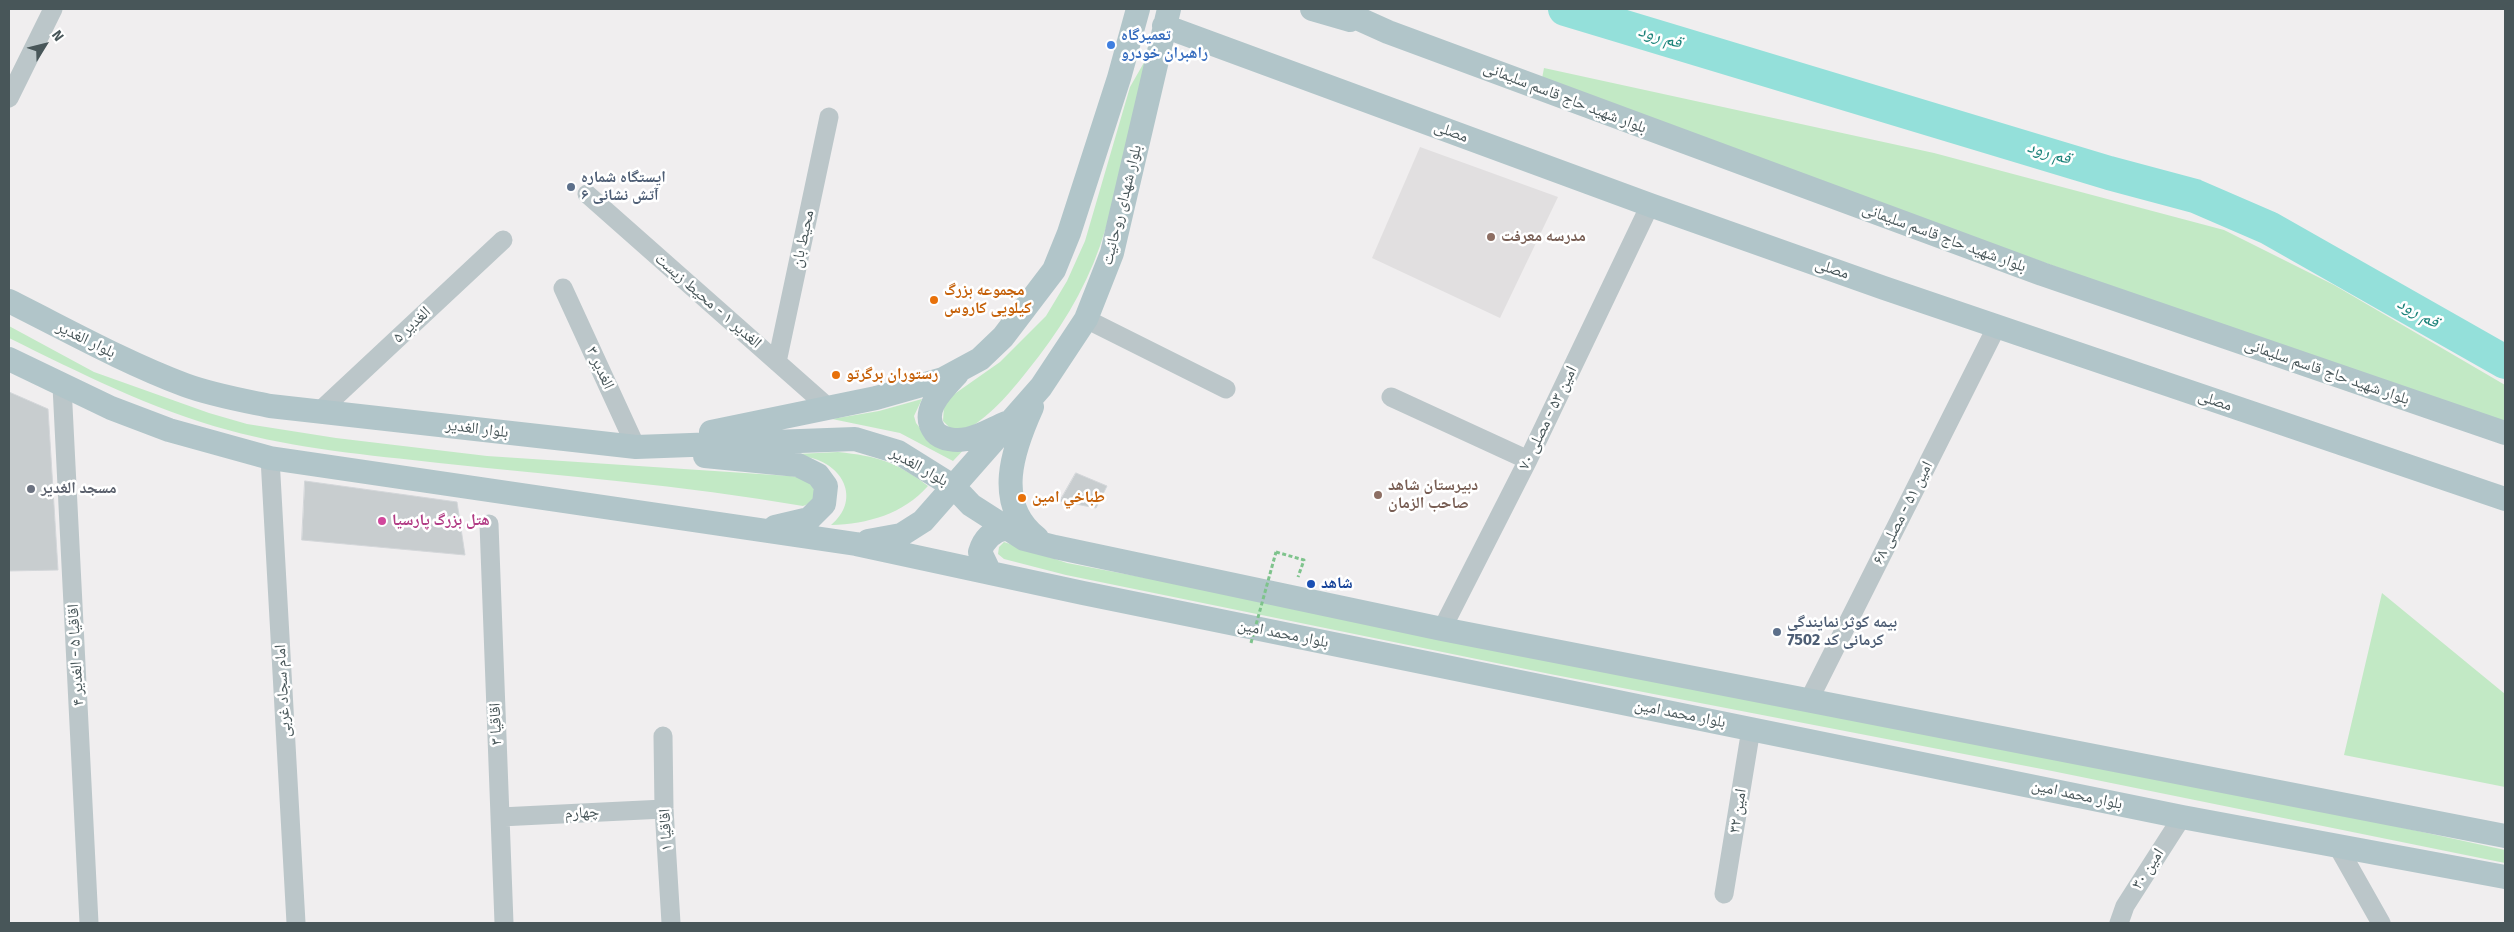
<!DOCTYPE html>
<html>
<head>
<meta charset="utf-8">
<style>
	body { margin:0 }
	#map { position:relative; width:2514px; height:932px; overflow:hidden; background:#f0eeef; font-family:"Fira Sans",sans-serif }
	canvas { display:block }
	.frame { position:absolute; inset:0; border:10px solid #485659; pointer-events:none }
	.north { position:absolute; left:20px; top:20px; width:50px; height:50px; -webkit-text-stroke:4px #fff; paint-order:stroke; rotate:54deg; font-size:14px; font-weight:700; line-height:20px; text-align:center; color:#485659 }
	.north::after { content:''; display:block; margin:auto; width:18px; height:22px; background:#485659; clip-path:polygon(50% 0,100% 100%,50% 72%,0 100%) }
</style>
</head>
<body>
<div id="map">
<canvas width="2514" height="932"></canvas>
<div class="frame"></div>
<div class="north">N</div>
</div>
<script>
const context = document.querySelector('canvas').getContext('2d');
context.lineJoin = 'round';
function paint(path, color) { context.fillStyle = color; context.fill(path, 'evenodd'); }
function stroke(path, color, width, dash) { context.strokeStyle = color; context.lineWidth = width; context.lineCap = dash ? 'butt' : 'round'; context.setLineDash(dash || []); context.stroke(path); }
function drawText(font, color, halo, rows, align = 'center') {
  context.font = font + ' "Fira Sans","Noto Naskh Arabic",sans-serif'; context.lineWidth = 5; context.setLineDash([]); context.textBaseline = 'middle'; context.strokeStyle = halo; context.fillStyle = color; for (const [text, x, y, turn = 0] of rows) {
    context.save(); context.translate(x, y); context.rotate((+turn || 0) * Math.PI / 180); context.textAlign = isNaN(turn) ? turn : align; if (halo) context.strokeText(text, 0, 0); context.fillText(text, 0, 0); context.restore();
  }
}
paint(new Path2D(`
	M1420,147l138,50 -58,121 -128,-60z`), '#e1dfe0');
paint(new Path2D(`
	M1146,59c-15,62 -25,127 -46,187 -16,46 -42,87 -72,124 -19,24 -39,48 -66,62l-11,-3 -8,-8 1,-15 9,-11 47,-33 46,-46 21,-35 18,-40 45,-154z
	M1544,68l390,85 290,77 110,55 171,100v41l-964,-342z
	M9,326l85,46 115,41 38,11 89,14 151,18 303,20 13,2 9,6 4,12 -5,7 -8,3c-120,-21 -243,-30 -364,-43 -70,-8 -142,-14 -211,-33 -77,-21 -148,-57 -219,-92z
	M922,399l-8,17 2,7 11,14 44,5 -18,19 -53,-28 -68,-14 47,-8z
	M838,452c39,4 59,10 90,34 -25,28 -60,38 -97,39 29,-24 14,-58 -19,-67 -11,-2 -24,-2 -35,-3z
	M1004,542l63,21 143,27 1153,229 142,31v13l-453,-92 -502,-97 -484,-99 -62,-16 -6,-5 1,-7z
	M2382,593l123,101v93l-161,-32z`), '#c2e9c5');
stroke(new Path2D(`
	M1565,9l544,164 86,23 74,32 236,134`), '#94e0da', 34);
const building = new Path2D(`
	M9,392l39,17 10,161 -49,1z
	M1076,473l31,13 -11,22 -36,-7z
	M305,481l152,21 8,53 -163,-15z`);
paint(building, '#c8cdcf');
stroke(building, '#d3d6d9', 1);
stroke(new Path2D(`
	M1276,552l28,8 -6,17`), '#7ec38c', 3, [4, 2.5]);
stroke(new Path2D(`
	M9,98l44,-89
	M587,194l242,214
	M563,288l73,159
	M1086,319l140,70
	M777,362l52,-245
	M62,386l27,537
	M1391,397l137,63
	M321,410l182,-170
	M270,458l26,465
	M489,524l15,399
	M1442,629l86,-169 122,-255
	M1809,700l188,-374
	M663,736l1,73 7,114
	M500,817l164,-8
	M2338,847l43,76
	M1724,894l27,-165
	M2119,923l6,-17 57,-89`), '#bbc6c9', 19);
stroke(new Path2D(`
	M1312,9l38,11
	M1337,9l51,23 654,242 463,159
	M1164,26l486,179 234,83 621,211
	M9,301c58,29 115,61 176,84 27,10 56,15 85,21l366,41 219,-8 43,13 56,35 17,18 53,34 31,8 387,82 1063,207
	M9,359l102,49 58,22 101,28 586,86 227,49 1099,224 323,60
	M957,374c-14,15 -38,37 -22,58 7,8 22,9 32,7 13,-2 27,-11 39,-16
	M1032,407c-19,42 -39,97 5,131
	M711,432l165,-34 67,-19 37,-20 23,-22 51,-67 15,-37 50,-155 19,-69
	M705,456l93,9 20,10 8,11 -2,18 -15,15 -34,8
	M868,541l33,-6 22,-14 118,-134 45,-68 26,-66 57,-244
	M990,573l-10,-21c4,-14 13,-21 26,-24`), '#b1c5c9', 24);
stroke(new Path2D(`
	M1251,643l25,-91`), '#7ec38c', 3, [4, 2.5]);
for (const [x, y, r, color] of [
	[1111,45,5,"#3f7fe0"],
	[571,187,5,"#5c6f8a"],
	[1491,237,5,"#8d6e63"],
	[934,300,5,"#e8710a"],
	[836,375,5,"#e8710a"],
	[31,489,5,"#6b7280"],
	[1378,495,5,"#8d6e63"],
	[1022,498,5,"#e8710a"],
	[382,521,5,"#d1479c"],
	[1311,584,5,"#1a4fb4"],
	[1777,632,5,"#5c6f8a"]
]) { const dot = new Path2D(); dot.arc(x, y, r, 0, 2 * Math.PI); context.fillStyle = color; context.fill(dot); stroke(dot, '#fff', 2); }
drawText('bold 16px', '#366cbe', '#fff', [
	["تعمیرگاه",1121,36],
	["راهبران خودرو",1121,54]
], 'left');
drawText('16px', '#485659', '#fff', [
	["بلوار شهید حاج قاسم سلیمانی",1565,98,21],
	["مصلی",1451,132,20],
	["بلوار شهدای روحانیت",1122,205,-76],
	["بلوار شهید حاج قاسم سلیمانی",1944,238,20],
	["محیط بان",803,239,-78],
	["مصلی",1832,269,19],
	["الغدیر ۱ - محیط زیست",708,301,41],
	["الغدیر ۵",412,325,-43],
	["بلوار الغدیر",86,340,26],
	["الغدیر ۳",600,368,65],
	["بلوار شهید حاج قاسم سلیمانی",2327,372,19],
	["مصلی",2215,401,19],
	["امین ۵۳ - مصلی ۷۰",1548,418,-64],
	["بلوار الغدیر",477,429,7],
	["بلوار الغدیر",919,467,29],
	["امین ۵۱ - مصلی ۶۸",1903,513,-63],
	["بلوار محمد امین",1283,634,11],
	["اقاقیا ۵ - الغدیر ۴",76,655,-93],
	["امام سجاد غربی",283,691,-93],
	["بلوار محمد امین",1680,714,11],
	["اقاقیا ۳",496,724,-92],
	["بلوار محمد امین",2077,795,12],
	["امین ۳۲",1738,811,-81],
	["چهارم",582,813,-3],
	["اقاقیا ۱",666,830,-93],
	["امین ۳۰",2148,869,-57]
]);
drawText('bold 16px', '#4e5e75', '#fff', [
	["ایستگاه شماره",581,178],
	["۶ آتش نشانی",581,196],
	["بیمه کوثر نمایندگی",1787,623],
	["کرمانی کد 7502",1787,641]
], 'left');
drawText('bold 16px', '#785e54', '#fff', [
	["مدرسه معرفت",1501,237],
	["دبیرستان شاهد",1388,486],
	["صاحب الزمان",1388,504]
], 'left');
drawText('bold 16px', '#c56008', '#fff', [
	["مجموعه بزرگ",944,291],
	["کیلویی کاروس",944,309],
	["رستوران برگرتو",846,375],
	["طباخي امين",1032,498]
], 'left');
drawText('bold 16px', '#5b616d', '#fff', [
	["مسجد الغدیر",41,489]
], 'left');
drawText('bold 16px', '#b23c85', '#fff', [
	["هتل بزرگ پارسیا",392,521]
], 'left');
drawText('bold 16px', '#164399', '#fff', [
	["شاهد",1321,584]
], 'left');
drawText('italic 18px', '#1c837a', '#fff', [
	["قم رود",1660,37,17],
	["قم رود",2049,153,17],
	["قم رود",2418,313,29]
]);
</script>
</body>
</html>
